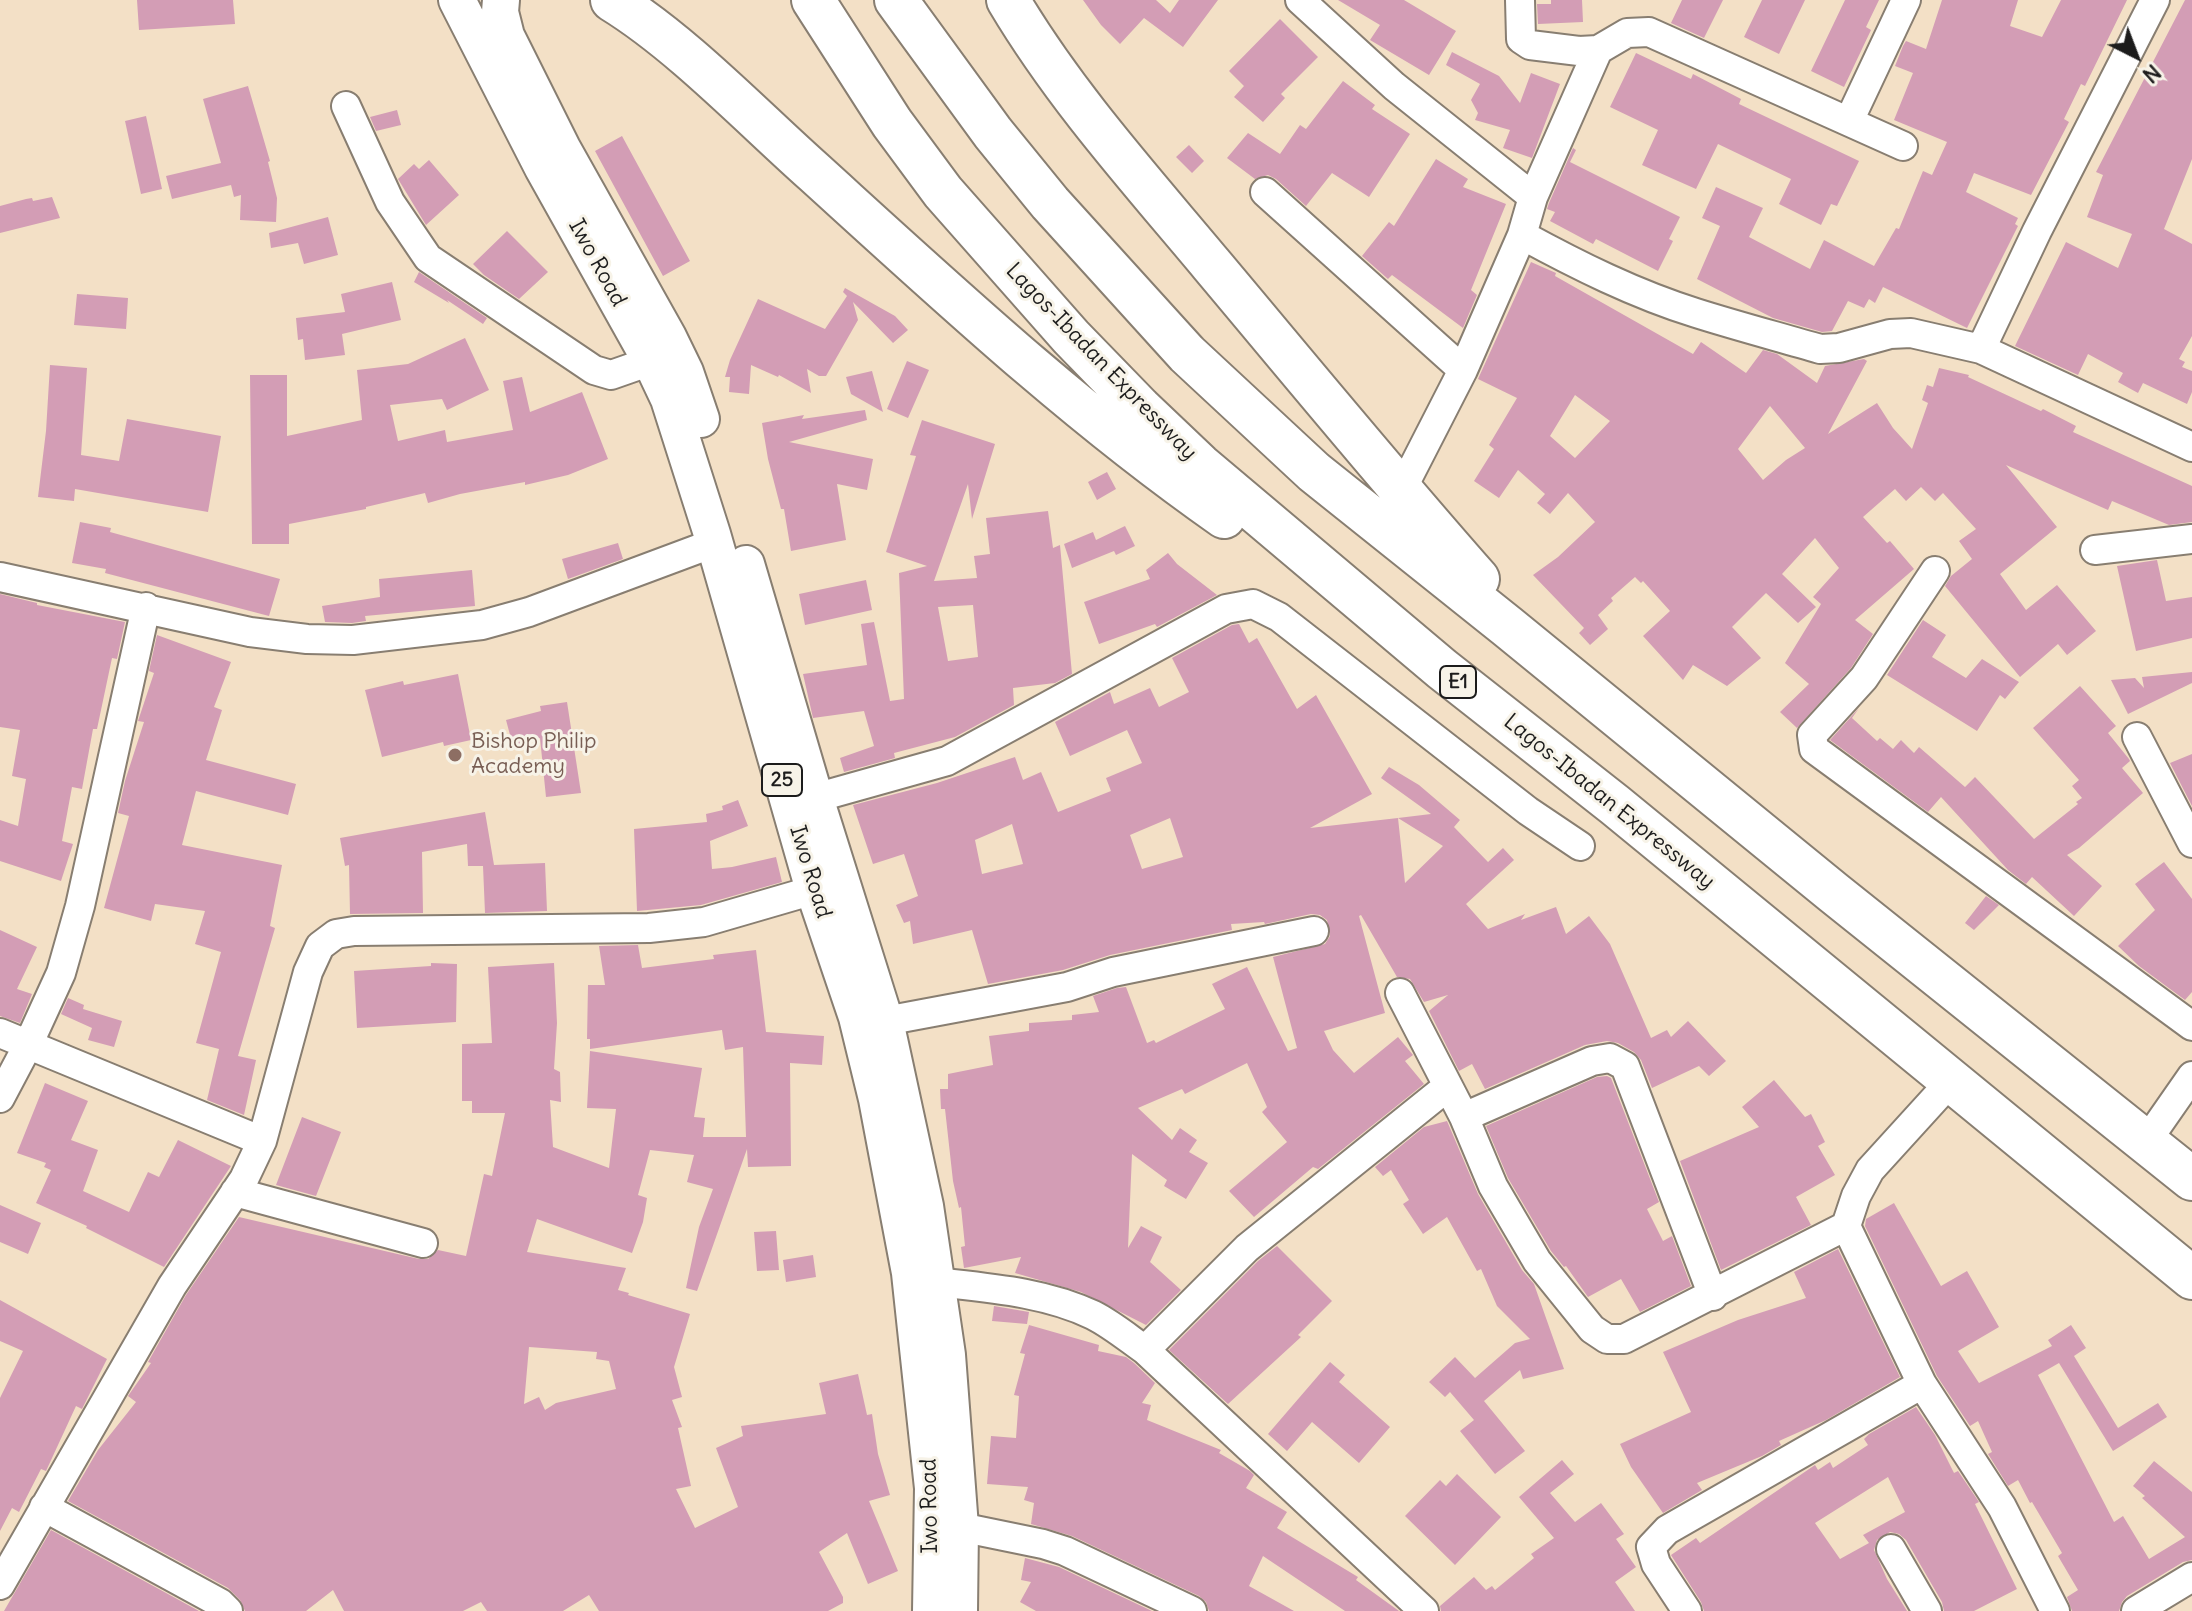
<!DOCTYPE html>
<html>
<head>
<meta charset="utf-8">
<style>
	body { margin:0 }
	#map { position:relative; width:2192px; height:1611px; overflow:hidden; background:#f3e0c6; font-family:Delius,sans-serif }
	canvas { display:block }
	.north { position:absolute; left:2096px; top:16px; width:80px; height:80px; -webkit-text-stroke:6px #f7f3e8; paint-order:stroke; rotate:138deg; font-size:22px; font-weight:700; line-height:32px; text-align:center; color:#1c1c1c }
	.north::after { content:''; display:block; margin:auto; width:28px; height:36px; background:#1c1c1c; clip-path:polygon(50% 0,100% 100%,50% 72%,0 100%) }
</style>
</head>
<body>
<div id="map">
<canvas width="2192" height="1611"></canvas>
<div class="north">N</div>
</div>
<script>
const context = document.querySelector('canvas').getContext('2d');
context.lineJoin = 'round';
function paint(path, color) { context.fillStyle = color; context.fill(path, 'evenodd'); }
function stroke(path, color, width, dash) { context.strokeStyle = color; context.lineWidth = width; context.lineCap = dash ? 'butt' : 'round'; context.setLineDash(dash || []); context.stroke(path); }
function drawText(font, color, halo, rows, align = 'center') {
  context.font = font + ' Delius,sans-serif'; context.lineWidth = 6; context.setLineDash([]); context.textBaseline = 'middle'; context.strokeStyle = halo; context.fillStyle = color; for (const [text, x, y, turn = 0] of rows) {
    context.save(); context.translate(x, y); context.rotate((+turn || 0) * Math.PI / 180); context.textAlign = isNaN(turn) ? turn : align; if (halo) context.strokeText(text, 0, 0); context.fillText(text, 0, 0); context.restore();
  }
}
paint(new Path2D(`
	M137,0h96l2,24 -96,6z
	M1083,0h73l14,13 9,-13h39l-35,47 -39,-29 -24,26 -19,-19z
	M1338,0h66l52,31 -27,44 -59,-35 10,-15z
	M1551,0h31l1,22 -45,2 -1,-20h14z
	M1682,0h41l-19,38 -33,-15z
	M1762,0h43l-26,54 -35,-17z
	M1845,0h34l-13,27 5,3 -27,57 -33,-16z
	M1942,0h76l-8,26 32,11 19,-37h66l-42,86 -4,-2 -17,35 5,3 -38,73 -57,-22 -8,19 52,26 -3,6 3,2 -51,102 -84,-41 -8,16 -6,-4 -5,9 -16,-7 -16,30 -10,1 -49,-14 -76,-39 23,-53 -18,-8 14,-31 47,21 -14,29 61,32 14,-29 50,26 22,-38 3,1 24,-58 9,4 15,-33 -53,-22 19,-47 -18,-7 8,-20 3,-5 20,8z
	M2185,0h7v159l-28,70 28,15v92l-13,23 6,3 -3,5 10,4v21l-5,12 -44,-21 -5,10 -20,-11 5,-9 -35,-19 -10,21 -63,-29 51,-104 52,26 14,-34 -45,-17 16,-42 -7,-3z
	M1280,19l38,38 -37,37 4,4 -22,24 -29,-25 10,-11 -15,-15z
	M1452,52l47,24 21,27 11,-30 29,11 -28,74 -29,-10 7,-18 -35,-10 3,-7 -7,-13 9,-16 -34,-19z
	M1636,53l55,26 2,-5 48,25 -2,5 120,57 -22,45 -6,-2 -10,21 -42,-21 12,-25 -73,-35 -22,45 -54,-24 16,-35 -48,-23z
	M1343,81l32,24 -3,4 38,25 -41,63 -37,-24 -26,33 -30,-27 -8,-4 -13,4 -28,-21 21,-25 32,21 20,-29 6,4z
	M248,86l22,75 -2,1 9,36 -1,24 -36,-2 1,-25 -7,2 -3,-12 -59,14 -6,-23 55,-13 -18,-64z
	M397,110l4,15 -25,6 -6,-14z
	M146,116l16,73 -21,5 -16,-73z
	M622,136l68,125 -27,15 -68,-125z
	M1189,145l15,16 -12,12 -16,-16z
	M1573,148l3,2 -6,12 110,55 -11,22 4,2 -15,30 -62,-32 -3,5 -43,-23 5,-9 -8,-3 2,-6z
	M1436,159l32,20 -5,8 43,17 -35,86 6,5 -14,33 -71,-53 -4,4 -26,-23 27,-34 5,4z
	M429,160l30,35 -33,30 -28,-46 16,-15 5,5z
	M52,197l8,21 -60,15v-27l26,-7 6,-1 1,3z
	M328,217l10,38 -34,9 -6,-21 -27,5 -2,-15z
	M507,231l41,41 -29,27 -35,-24 -11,-11z
	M1531,262l25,11 -1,3 138,78 8,-12 45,31 17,-23 14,4 40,29 8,-17 39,-7 3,2 -39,73 49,-31 16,25 19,21 16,-46 -6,-3 5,-15 6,2 6,-19 30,7 -1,2 73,34 2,-2 33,17 -3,6 119,54v36l-23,3 -57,-24 -4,9 -102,-45 51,62 -57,47 26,36 31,-25 39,46 -29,24 -9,-11 -38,33 -75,-91 6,-10 21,-17 -13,-18 17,-12 -33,-36 -8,8 -14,-14 -15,14 -11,-12 -32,28 24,26 3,-2 24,28 -59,51 18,14 -22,34 -54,60 -17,-16 29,-28 -24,-21 36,-59 -8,-7 26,-29 -24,-30 -33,36 34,33 -18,16 -32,-30 -34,34 29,31 -34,28 -34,-21 -10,15 -40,-44 27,-25 -27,-30 -2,2 -6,-6 -24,21 2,3 -15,14 10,14 -18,16 -11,-12 5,-5 -51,-53 25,-18 37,-35 -27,-29 -18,21 -13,-11 8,-9 -27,-24 -19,28 -25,-17 20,-32 -5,-4 28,-47 -39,-19zM1575,395l35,26 -35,37 -25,-22zM1770,406l35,42 -19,12 -23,20 -25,-31z
	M419,272l68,46 -4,6 -36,-24 2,3 -35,-21z
	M392,282l9,38 -59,14 3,21 -40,5 -2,-21 -5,1 -2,-22 49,-6 -4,-18z
	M845,288l50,28 13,14 -15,13 -40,-41 5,18 -32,56h-7l-12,-7 4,24 -32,-18 -1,2 -27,-12 -2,29 -20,-2 1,-15h-5l5,-17 28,-61 67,30 22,-33 -4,-4z
	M77,294l51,4 -2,31 -52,-4z
	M465,338l24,52 -42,20 -5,-11 -52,6 8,36 47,-11 2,12 66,-12 -10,-49 19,-4 8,35 52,-20 26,67 -40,16 -43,10v-3l-65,12 -32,9 -3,-10 -59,14v2l-77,15v20h-37l-2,-169h37v61l75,-16 -5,-50 51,-6z
	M907,361l22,9 -21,48 -21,-9z
	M50,365l37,3 -6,87 38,6 8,-42 94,17 -13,76 -133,-23 -1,12 -36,-4 8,-66z
	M872,371l11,41 -32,-18 -5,-17z
	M865,410l2,10 -78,22 84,17 -6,31 -30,-6 9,56 -55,11 -7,-42h-3l-13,-50 -6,-36 42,-8 -2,4z
	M922,420l73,24 -23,75 -4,-35 -34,97 43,-3 -3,-22 16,-2 -4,-36 62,-7 5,37 7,-3 12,129 -17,9 -42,5 1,17 -59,32 -61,16 1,5 -51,14 -4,-14 34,-12 -10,-35 -51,7 -10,-44 64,-9 -6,-41 13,-2 16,79 14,-2 -5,-126 28,-7 -41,-14 30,-96 -6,-1zM973,605l5,52 -30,4 -10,-54z
	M1107,472l9,17 -19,11 -9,-18z
	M80,522l31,6 -1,4 170,47 -11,37 -164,-43 1,-4 -34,-6z
	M1125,526l10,20 -19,9 -2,-4 -42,17 -8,-24 29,-12 3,8z
	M618,543l5,16 -55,20 -6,-20z
	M1168,553l9,11 40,31 -60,32 -2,-3 -56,20 -15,-42 66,-23 -4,-9z
	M2157,560l9,41 26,-4v41l-56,13 -19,-85z
	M472,570l3,36 -110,10 1,5 -14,2 -27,-1 -3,-16 58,-9 -1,-18z
	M866,580l6,30 -67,15 -6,-31z
	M0,594l37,9v2l88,17 -8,37 -5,-1 -15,71h-4l-11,60 -10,-2 -10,54 11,3 -12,37 -61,-20v-41l18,6 8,-47 -14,-3 8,-46 -20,-3z
	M1923,620l23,15 -14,22 34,21 16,-19 37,23 -14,17 -5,-4 -23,36 -90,-56z
	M1239,624l10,19 8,-5 40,71 19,-14 56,99 -62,34 88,-10 7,65 38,-37 -45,-28 33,-4 -50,-36 8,-11 30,18 41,35 -6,7 34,35 15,-14 11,12 -48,44 22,25 37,-15 -4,6 35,-13 10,27 23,-18 21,28 41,94 16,-8 4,7 17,-16 38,40 -17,15 -10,-10 -47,22 -11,-28 -7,-8 -16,-9 -11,-2 -22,4 -100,44 -13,-25 -13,7 -30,-60 19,-16 -24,7 -14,-23 -13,-2 -36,-62 -2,1 26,97 -61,18 9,19 21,23 44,-36 15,18 -8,6 19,23 -106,85 -5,-2 -59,50 -25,-26 58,-49 -25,-30 5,-5 -20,-44 -62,31 -3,-5 -44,19 34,32 8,-12 17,12 -8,12 19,11 -22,36 -22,-13 3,-6 -35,-26 -4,94 13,-22 21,11 -12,25 31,28 -35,35 -65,-33 -66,-19 6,-16 -57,11 -3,-21 4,-1 -4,-39 -2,1 -6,-27 -8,-72h-4l-1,-20h8v-15l45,-9 -4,-29 40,-5v-8l43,-3v-5l27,-3 -6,-16 24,-8 9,-1 21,56 7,-3 2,3 69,-34 -13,-25 35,-17 41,84 9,-3 -24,-91 52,-13 5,-8 -3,-16 -7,-5 -9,-1 -46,10 -1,-2 -33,2 1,6 -122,25 -47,15 -75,14 -16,-54 -59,14 -3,-23 -6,2 -8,-18 22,-9 -14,-42 -31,10 -20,-59 84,-22 78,-26 8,23 18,-8 17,40 53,-21 -5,-13 36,-15 -15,-33 -57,26 -15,-34 55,-30 4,12 36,-16 9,19 30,-15 -17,-34 60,-33zM1170,818l13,39 -41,12 -12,-34zM1012,824l11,40 -41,10 -7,-34z
	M157,635l74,27 -17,45 8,3 -16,50 90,24 -8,31 -92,-24 -14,54 100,20 -12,61 5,2 -37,128 18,4 -12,55 -37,-15 12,-51 -23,-6 25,-91 -26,-8 10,-33 -50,-7 -4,17 -47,-13 25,-92 -11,-3 7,-32 19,-59 -6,-1 16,-48 -5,-2z
	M2192,672v11l-64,31 -17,-34 24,-2 9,10 -2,-11z
	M458,674l13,66 -27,6 -1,-4 -61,15 -17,-67 38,-9 1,4z
	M2080,686l36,40 -8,7 21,26 1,2 -8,7 21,25 -64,55 -12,7 35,31 -28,30 -42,-39 -6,7 -18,-14 -67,-73 -13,15 -98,-72 29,-32 -7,10 25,23 3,-3 13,11 8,-9 13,13 5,-6 46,40 10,-10 59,62 44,-35 -2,-2 6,-4 -10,-12 7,-6 -46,-52z
	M567,702l14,91 -35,4 -6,-59 -27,8 -7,-26 35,-9 -1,-5z
	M2192,754v52l-22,-43z
	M738,800l10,26 -38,15 2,28 20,-2 44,-10 6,25 -81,23 -64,6 -3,-82 73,-7 -1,-8 17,-4 -1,-4z
	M485,812l9,53 51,-2 2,48 -62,2 -2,-47h-15l-1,-22 -45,8 1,61 -73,1 -1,-49 -4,1 -5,-28z
	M2164,862l28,37v93l-7,8 -46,-34 -21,-20 37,-36 -20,-26z
	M1986,896l13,9 -25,25 -9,-7z
	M0,930l37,17 -20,42 15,5 -12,29 -20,-7z
	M638,945l4,23 72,-9 -1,-4 43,-5 10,82 58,4 -2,29 -32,-2 1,103 -43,1 -1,-18 -50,142 -11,-3 13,-61 14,-38 -26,-7 7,-27 -44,-5 -12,45 9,3 -4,24 -11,31 -95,-34 -10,33 99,16 -8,22 11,3 -1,2 62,19 -16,53 8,30 -10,3 10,27 -4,1 13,58 -15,3 19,39 43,-21 -22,-59 27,-12 -2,-10 85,-12 -7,-31 39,-9 9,41 5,-1 6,40 12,41 -21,6 29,70 -30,13 -21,-51 -28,19 24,45v6l-15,8h-229l-10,-16 -26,16h-76l-6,-9 -18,9h-119l-11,-21 -27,21h-61l-5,-11 -12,-12 -160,-87 30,-51 38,-48 -8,-6 23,-33 -3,-1 38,-67 53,-78 180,42h9l10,-9 28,6 18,-82 8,2 13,-63h-33v-12h-10v-57l30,-1 -4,-76 66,-4 3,60 -3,46 6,3 1,30 -11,-2 3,47 56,21 7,-59 -29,-1 3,-57 112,17 -8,49 11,1 -2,19h43l-3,-90 -18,3 -3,-20 -132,19v-10h-3l1,-54h17l-6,-39zM529,1347l68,5 -1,7 13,2 7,28 -60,14 -11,7 -6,-13 -15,7z
	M431,963l26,1 -1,58 -99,6 -3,-57 77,-5z
	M68,998l16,7 -1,4 39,12 -8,26 -26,-7 4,-12 -31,-14z
	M1607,1076l4,2 48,124 -12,7 16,32 9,-5 19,50 -51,26 -19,-33 -33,18 -22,-31 -2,1 -13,-16 -43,-73 -22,-52 111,-49z
	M1774,1080l31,37 6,-3 14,28 -7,4 17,29 -39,22 15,28 -90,45 -41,-109 79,-34 -17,-20z
	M45,1083l43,18 -17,39 27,10 -15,41 46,21 19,-40 11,5 19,-37 53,26 -67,101 -78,-39 1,-2 -51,-23 15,-33 -7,-3 2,-4 -29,-10z
	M302,1117l39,15 -25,64 -40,-11z
	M1447,1121l31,73 44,76 12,14 30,85 -41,10 -3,-9 -36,31 41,50 -30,23 -35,-43 14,-11 -24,-28 -5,5 -16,-15 26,-25 20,21 40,-35 15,-4 -33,-33 -16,-37 -4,2 -30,-54 -24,17 -20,-30 6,-4 -18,-30 -8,6 -8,-9 49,-40z
	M1894,1203l47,83 26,-15 32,56 -41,24 21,32 73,-37 -4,-6 23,-15 15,23 -12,8 44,72 40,-25 9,14 -54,34 -54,-88 -21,12 76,147 9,-6 26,43 36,-22 -43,-39 3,-2 -12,-10 21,-25 38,31v68l-9,2 -56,34 -5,6 -3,9h-47l-5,-14 11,-7 -20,-34 4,-3 -30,-51 -2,1 -12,-23 -10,6 -20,-32 4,-2 -14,-31 -8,5 -33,-50 -72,-150 1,-7z
	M0,1205l41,18 -13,31 -28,-12z
	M776,1231l3,39 -22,1 -3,-39z
	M1277,1246l55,55 -34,34 3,2 -73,67 -59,-54 89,-89z
	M1838,1249l62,128 -74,43 -47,21 2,4 -19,11 -65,27 5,7 -39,23 -32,-46 -11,-23 71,-32 -28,-60 75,-32 68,-22 -12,-26z
	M813,1255l3,22 -30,5 -3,-22z
	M0,1300l107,59 -25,50 -6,-3 -30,65 -5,-2 -22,43 -7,-4 -12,23v-133l23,-47 -23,-10z
	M994,1306l35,6 -2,12 -35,-3z
	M1029,1325l70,20 -1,6 28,6 8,6 21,20 -13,20 9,2 -4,15 74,30 -2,3 31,18 4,4 -8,13 41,24 -10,16 81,49 -2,3 43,31h-54l-82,-55 -14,30 45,25h-85l-3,-9 -7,-6 -127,-60 -41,-12 3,-21 -10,-3 4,-13 -41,-3 4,-48 25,2 3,-42 -5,-1 11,-41 -5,-1z
	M1330,1362l15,13 -6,7 51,45 -31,36 -47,-41 -25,29 -19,-17z
	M1916,1407l19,28 19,38 4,-2 21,31 -4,2 42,85 -43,22h-30l-2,-9 -36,-62 -7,-6 -9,-2 -13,8 -3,10 13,29 20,32h-203l-3,-9 -30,-47 25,-17 4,5 115,-78 3,5 12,-8 3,6 35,-23 -4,-6 5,-5zM1888,1477l17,35 -42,23 6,8 -29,16 -25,-36z
	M1562,1460l12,14 -24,19 25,29 26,-19 23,31 -8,5 20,28 -21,15 20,29h-194l-1,-5 34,-29 12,13 6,-4 3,4 39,-32 -3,-4 23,-16 -35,-41z
	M1457,1474l44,43 -46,48 -50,-49 35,-36 6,6z
	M51,1530l148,81h-195z
	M1025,1558l34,9 93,44h-116l-16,-9 11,-20 -10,-2z`), '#d39db5');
const minor = new Path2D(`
	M1300,0l94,86 139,111
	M1520,0l1,39 9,6 49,6 19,-1 29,-17 22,-1 254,114
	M346,106l44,96 38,56 166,112 17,5 40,-14
	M1849,121l57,-121
	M1265,192l198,178
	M1522,235c55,30 113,59 174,78 41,13 83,24 124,36l19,-1 51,-14 21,-1 70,16 211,98
	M1981,349l56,-118 118,-231
	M1401,491l62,-121 59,-135 11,-38 65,-147
	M2095,550l97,-11
	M1935,571l-71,107 -52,57 2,14 378,277
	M0,577l250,55 57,7 46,1 129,-15 47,-13 185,-69
	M2137,737l55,106
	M815,798l132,-37 279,-152 27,-5 26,13 249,194 52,35
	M1400,993l64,124 29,69 44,75 55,68 15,10h17l222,-113
	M885,1021l182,-34 46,-15 201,-41
	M0,1033l262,108
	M1951,1081l-81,89 -14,26 -10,30 76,158 80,123 53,104
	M0,1098l28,-53 33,-72 19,-67 66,-299
	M1464,1117l128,-56 18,-3 15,8 88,230
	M2146,1142l46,-66
	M235,1192l188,51
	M936,1282c53,6 109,10 157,33 18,9 35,23 52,35l279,261
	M1145,1350l102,-102 200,-161
	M44,1507l176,96 8,8
	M960,1527l83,17 22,7 127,60
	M1891,1549l36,62
	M0,1585l172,-299 72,-107 18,-38 46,-169 12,-26 16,-12 18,-3 295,-3 55,-6 110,-32
	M1687,1611l-31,-47 -5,-17 16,-17 255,-146
	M2136,1611l56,-34`);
const major = new Path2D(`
	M457,0l86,168 108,193 18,38 43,135 102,356 43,127 20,82 33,174 23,215 -2,123
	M501,0l-1,12 6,24 56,112 106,189 17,35 16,47
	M746,564l69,234 70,223 40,185 22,149 13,172 -1,84`);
const highway = new Path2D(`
	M612,0c70,43 141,118 203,173 132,120 263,242 409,344
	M813,0l79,123 51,69 128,145 69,71 60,57 242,204 173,136 577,473
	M896,0l97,133 57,70 137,151 127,118 194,155 326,266 358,286
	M1008,0c57,96 132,179 203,264 89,106 176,212 267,315`);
stroke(minor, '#887e71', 32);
stroke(major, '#887e71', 40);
stroke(highway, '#887e71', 46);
stroke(minor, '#fff', 28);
stroke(major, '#fff', 36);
stroke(highway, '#fff', 42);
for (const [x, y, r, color] of [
	[455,755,8,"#8d6e63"]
]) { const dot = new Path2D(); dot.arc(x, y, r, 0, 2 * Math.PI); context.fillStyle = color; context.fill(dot); stroke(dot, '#f7f3e8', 3); }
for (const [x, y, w] of [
	[1458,682,36],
	[782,780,40]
]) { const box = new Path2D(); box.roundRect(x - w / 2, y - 16, w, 32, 6); context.fillStyle = '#f7f3e8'; context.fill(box); stroke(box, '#1c1c1c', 2); }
drawText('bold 20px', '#1c1c1c', null, [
	["E1",1458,682],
	["25",782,780]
]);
drawText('22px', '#1c1c1c', '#f7f3e8', [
	["Iwo Road",597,263,61],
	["Lagos-Ibadan Expressway",1101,362,46],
	["Lagos-Ibadan Expressway",1609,802,39],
	["Iwo Road",810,872,73],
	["Iwo Road",930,1506,-91]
]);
drawText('22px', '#785e54', '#f7f3e8', [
	["Bishop Philip",471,742],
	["Academy",471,767]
], 'left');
</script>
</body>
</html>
